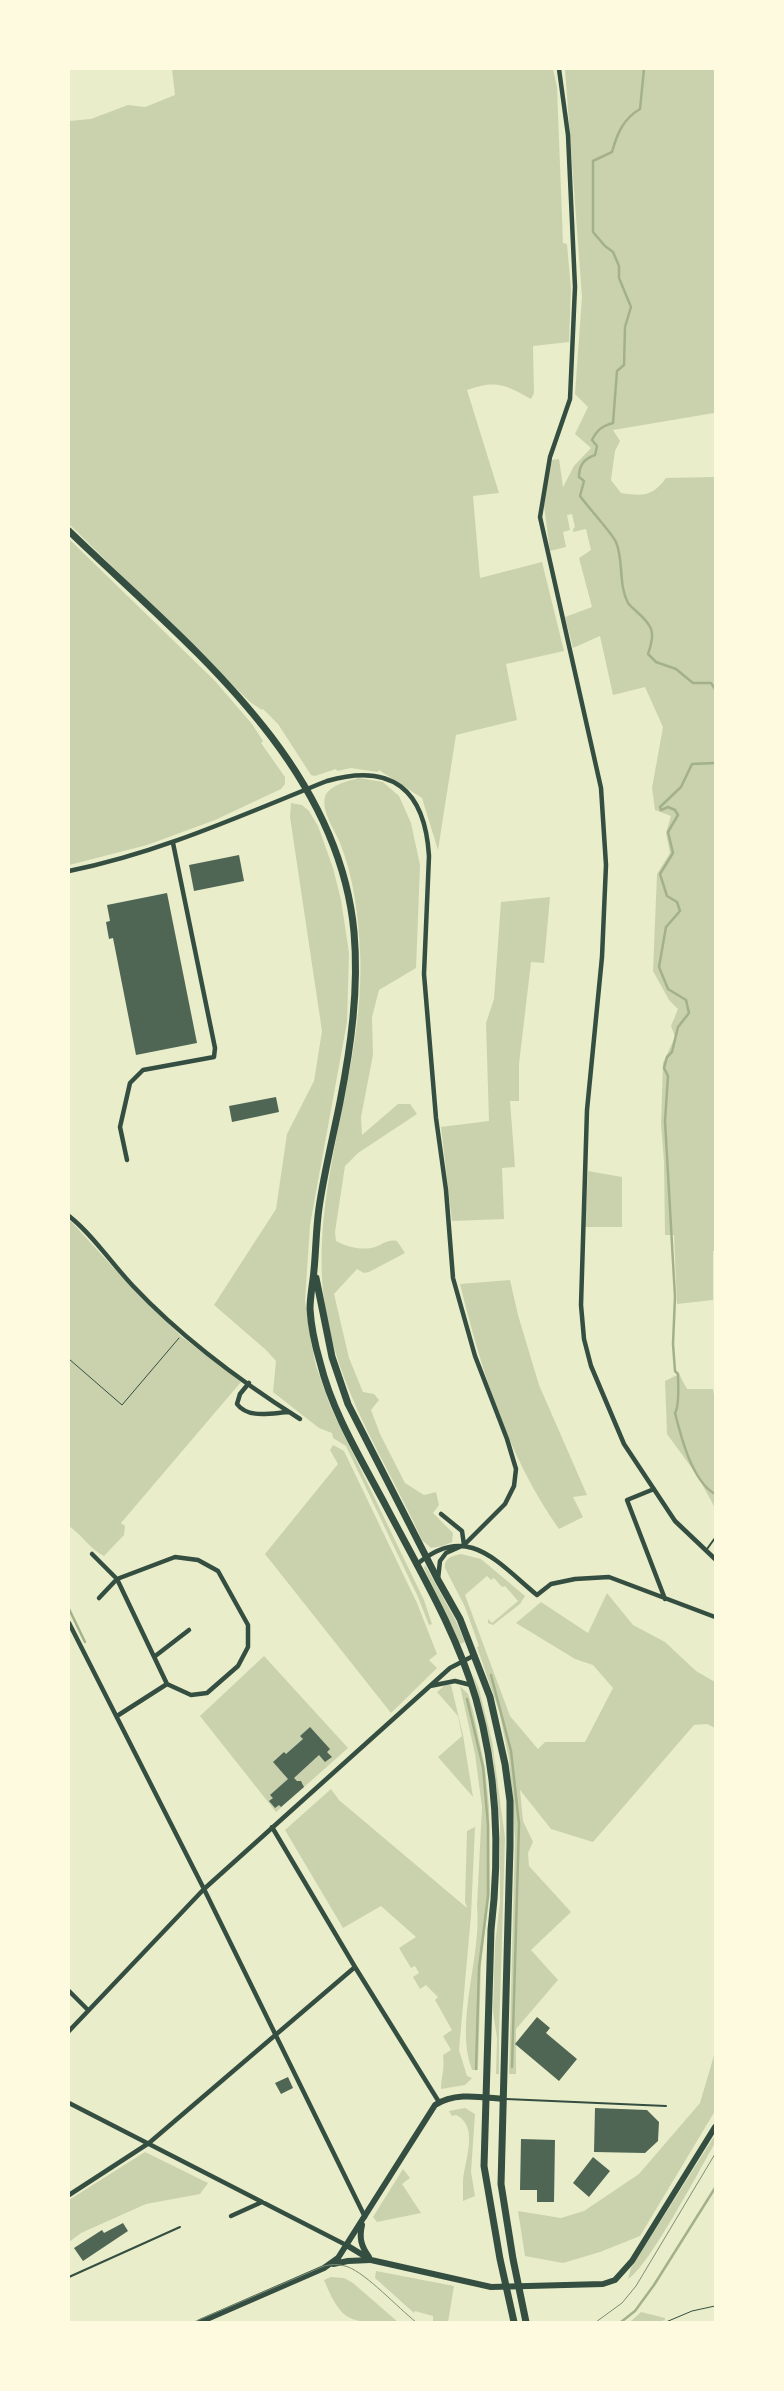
<!DOCTYPE html>
<html>
<head>
<meta charset="utf-8">
<style>
	body { margin:0 }
	#map { position:relative; width:784px; height:2391px; overflow:hidden; background:#e9edc9; font-family:"PT Sans",sans-serif }
	canvas { display:block }
	.frame { position:absolute; inset:0; border:70px solid #fefae0; pointer-events:none }
</style>
</head>
<body>
<div id="map">
<canvas width="784" height="2391"></canvas>
<div class="frame"></div>
</div>
<script>
const context = document.querySelector('canvas').getContext('2d');
context.lineJoin = 'round';
function paint(path, color) { context.fillStyle = color; context.fill(path, 'evenodd'); }
function stroke(path, color, width, dash) { context.strokeStyle = color; context.lineWidth = width; context.lineCap = dash ? 'butt' : 'round'; context.setLineDash(dash || []); context.stroke(path); }
paint(new Path2D(`
	M172,69h381l4,18 6,156 4,1 4,45 -2,53 -36,4 1,47 -3,6c-27,-15 -35,-19 -64,-9l32,103 -26,3 7,82 62,-16 22,89 -58,13 11,56 -61,15 -18,115 -16,-52 -43,-28 -1,2 -27,-4 -14,3 -1,-2 -21,7 -4,-1 -33,-51 -15,-15 -1,1 -12,-8 -181,-178v-403l22,-2 37,-14 17,2 30,-12z
	M565,69h150v341l-1,3 -101,17 7,11 -5,10 -4,29 10,13c22,3 31,4 45,-15l49,-1v774h-2v49l-36,4 -3,-69h-9l-1,-73 -3,-38 2,-61 12,-26 -4,-11 7,-17 -9,-9 -16,-29 4,-97 13,-21 -4,-20 5,-17 -16,-6 -3,-22 11,-61 -18,-40 -32,8 -13,-59 -27,12 -8,-31 27,-10 -13,-49 12,-8 -5,-21 -13,3v-3l2,-2 -3,-13 -5,1 3,15 -7,2 3,15 -16,4 -6,-45 8,-46 7,-1 4,28 11,-21 17,-18 -16,-14 13,-27 -13,-13 7,-97z
	M69,539l146,142 37,43 11,17 -2,2 24,34v7l-4,5 -66,31 -68,25 -78,20z
	M359,778l24,4 16,14 12,27 9,42 -4,103 -37,22 -7,27 1,38 -12,62 1,18 36,-31h12l7,10 -59,39 -13,13 -10,66 1,9c11,6 26,10 39,6 9,-3 12,-8 22,-6l8,12 -36,19 -5,1 -7,-4 -23,25 15,64 14,34 11,2 5,6 -8,10 9,24 25,49 19,12 12,-3 3,13 -6,8 20,20 -1,9 -9,4 -12,2 -9,-8c-36,-80 -87,-152 -98,-241 -14,-118 42,-230 36,-348 -2,-36 -6,-73 -20,-108 -5,-13 -19,-32 -15,-46 4,-12 23,-16 34,-19z
	M291,803l11,2 7,6 9,15 15,42 8,32 8,53 -2,69 -37,203 -5,76 5,35 6,30 15,42 93,192 8,24 -3,1 -11,-28 -72,-151 -13,-8 -1,-5 -13,-5 -46,-36 3,-31 -10,-11 -52,-45 62,-96 11,-75 27,-53 8,-50 -32,-214z
	M550,897l-6,66 -13,-1 -12,102v37h-9l5,66 -13,1 2,51 -52,2 -11,-94 48,-6 -3,-98 8,-24 7,-97z
	M588,1171l34,6v50h-37z
	M69,1219l61,67 52,51 59,45 -120,141 4,3 -1,9 -20,21c-13,-6 -22,-21 -35,-30z
	M510,1280l8,35 21,70 48,110 -14,2 10,20 -24,12c-51,-72 -78,-160 -99,-245z
	M679,1374l8,15h26l2,11v108l-18,-33 -30,-41 -2,-53z
	M333,1445l11,6 73,152 20,51 -8,6 8,8 -46,45 -126,-159 73,-90 -8,-14z
	M461,1554l20,5 44,37 -5,8 -27,21 -5,-2v-4l4,4 26,-22 -13,-15 -3,1 -8,-9 -3,2 -4,-4 -22,19 45,121 28,33 7,-7h40l28,-54 -20,-23 -18,-6 -59,-36 25,-21 47,31 19,-40 26,32 32,17 31,29 19,11v46l-8,-4 -13,1 -101,117 -42,-13 -31,-39 3,31 10,21 -5,11 1,13 42,46 -40,38 27,30 -42,49v45h-7l6,-236 -6,-79 -10,-48 -22,-64 2,-1 -14,-39 -20,-39c-1,-11 8,-12 16,-14z
	M425,1565l30,54 10,23 -5,2 -36,-76z
	M264,1656l84,92 -72,64 -76,-96z
	M473,1674l6,15 13,52 13,97 -6,196v40h-3l1,-36 -4,-26 2,-67 5,-43v-79l-7,-67z
	M445,1685h6l12,50 10,62 -35,-40 24,-21 -4,-20 -21,-24z
	M460,1686l8,8 5,17 12,57 4,39 1,84 -9,72 -3,107h-6c-18,-47 10,-114 5,-164l5,-99 -7,-53z
	M331,1789l8,11 128,108 -2,-7 2,-70 8,-4 -4,88 -12,135 8,26 5,2 -7,7 -24,4c0,-13 4,-19 2,-34l8,-5 -8,-14 9,-6 -17,-30 3,-3 -12,-12 -6,4 -7,-12 6,-4 -4,-7 -4,2 -12,-20 17,-11 -35,-31 -38,22 -58,-98z
	M715,2052v59l-75,125 -40,16 -37,11 -38,-7 -7,-45 43,7 23,-7 55,-37 61,-71z
	M465,2108l10,6 -4,58 4,24 -12,5c0,-7 0,-14 0,-20 1,-19 17,-55 -7,-66l-4,1 -3,-5z
	M715,2135v8c-15,26 -67,125 -87,136l3,-11z
	M145,2152l63,31 -8,11 -54,10 -65,29 -12,9v-42z
	M403,2169l7,9 -8,6 19,29 -44,9 -4,-5z
	M376,2271l78,15 -6,36h-15v-6l-18,-5 -1,2 -39,-35z
	M331,2277l13,1 9,5 45,39c-47,0 -55,4 -74,-42z
	M641,2312l24,6v2l-6,2h-29z`), '#cad2ad');
stroke(new Path2D(`
	M644,69l-4,40c-17,10 -23,25 -28,43l-19,9v71l12,14 8,6 6,14v12l12,29 -6,20 -1,38 -7,6 -4,52c-11,3 -16,7 -21,17l5,6 -2,9c-11,4 -16,10 -16,22l5,4 -4,15c7,10 32,37 36,46 8,19 2,42 12,61 2,3 5,5 8,8 17,15 20,21 12,43l8,8 20,7 17,14h18l4,6
	M715,763l-23,1 -11,23 -21,20 1,3 7,-3 7,3 3,5 -10,17 5,21 -13,21 7,22 10,6 3,9 -14,16 -7,40 9,22 18,11 3,13 -11,14 -6,25 -5,5 -3,11 4,8 -3,45 10,176 -2,47 2,27 3,3c0,11 2,31 -3,39 6,24 17,68 40,81
	M69,1609l16,33
	M491,1675l20,76 8,73 -7,243
	M467,1699l16,68 5,58v71l-9,72 -3,101
	M621,2322l14,-11 19,-26 61,-97`), '#a3b18a', 2.5);
paint(new Path2D(`
	M239,855l5,26 -50,10 -5,-26z
	M167,893l30,150 -61,12 -23,-117 -4,1 -3,-17 4,-1 -3,-16z
	M276,1097l3,15 -47,10 -3,-16z
	M310,1727l20,22 -3,3 5,5 -7,5 -6,-7 -25,23 3,3h4l3,6 -23,20 -2,-2 -4,3 -6,-7 4,-3 -3,-3 18,-16 -15,-17 11,-10 2,2 17,-15 -3,-3z
	M537,2017l13,11 -4,5 31,26 -18,22 -44,-37z
	M288,2077l5,11 -12,6 -6,-11z
	M595,2108l52,2 12,12 -1,19 -13,12 -51,-1z
	M521,2139l34,1 -1,62h-17v-12h-17z
	M593,2157l17,14 -21,26 -16,-14z
	M123,2223l5,8 -45,30 -9,-13 28,-18 2,3z`), '#4f6655');
stroke(new Path2D(`
	M69,1359l53,46 57,-67
	M666,2322l26,-11 23,-5`), '#344e41', 1);
stroke(new Path2D(`
	M715,1382v4
	M707,1549l8,-11
	M506,2099l160,7
	M69,2277l111,-50`), '#344e41', 2);
stroke(new Path2D(`
	M559,69l9,66 7,152 -5,112 -20,58 -10,60 61,271 5,77 -4,92 -15,153 -6,195 3,34 7,27 33,78 51,77 40,38
	M69,871c90,-18 173,-56 258,-90 65,-19 98,9 102,75l-5,118 12,144 10,72 7,88 22,78 32,83 9,30 -2,17 -9,18 -41,41 -18,8 -6,8 -2,18
	M127,1160l-7,-33 10,-44 13,-13 71,-13 1,-9 -42,-205
	M69,1216c25,20 42,47 64,70 49,52 107,95 167,133
	M249,1383l-9,11 -3,10c11,15 34,9 52,8
	M654,1489l-27,11 38,99
	M441,1514l21,17 2,14
	M92,1554l25,25 -18,19
	M416,1565c51,-44 81,-3 121,30l14,-11 24,-5 34,-2 106,40
	M69,1623l135,266 161,328
	M154,1657l35,-27
	M430,1686l25,-5 16,4
	M117,1716l50,-32 24,11 16,-2 31,-27 10,-19v-22l-30,-54 -20,-11 -23,-3 -58,22 50,105
	M272,1827l83,140 84,135
	M69,1991l19,19
	M69,2031l135,-142 246,-221 25,-13
	M69,2103l279,143
	M69,2195l80,-52 206,-176
	M231,2216l31,-14`), '#344e41', 4.5);
stroke(new Path2D(`
	M362,2225c-3,13 -1,21 7,32
	M348,2246l23,14 120,27 112,-3 12,-4 17,-19 83,-134
	M333,2264l15,-3 22,-1
	M200,2322l124,-54 14,-10 97,-153c20,-13 45,-8 68,-6`), '#344e41', 6);
stroke(new Path2D(`
	M69,531c116,112 269,229 285,401 5,57 -3,114 -14,170 -7,35 -16,71 -21,106 -3,21 -3,42 -5,62 -1,13 -4,26 -4,39 1,17 5,36 10,53 13,53 43,100 68,148 32,61 69,123 88,189 21,74 24,155 15,231l-7,236 16,93 14,63
	M316,1278l16,79 16,47 90,176 22,39 30,78 15,67 5,37v44l-9,339 12,75 13,63`), '#344e41', 7);
stroke(new Path2D(`
	M194,2322l130,-56c8,-2 16,-2 24,1 19,7 50,41 68,55
	M596,2322l26,-19 14,-17 79,-132`), '#7c8e77', 1);
</script>
</body>
</html>
